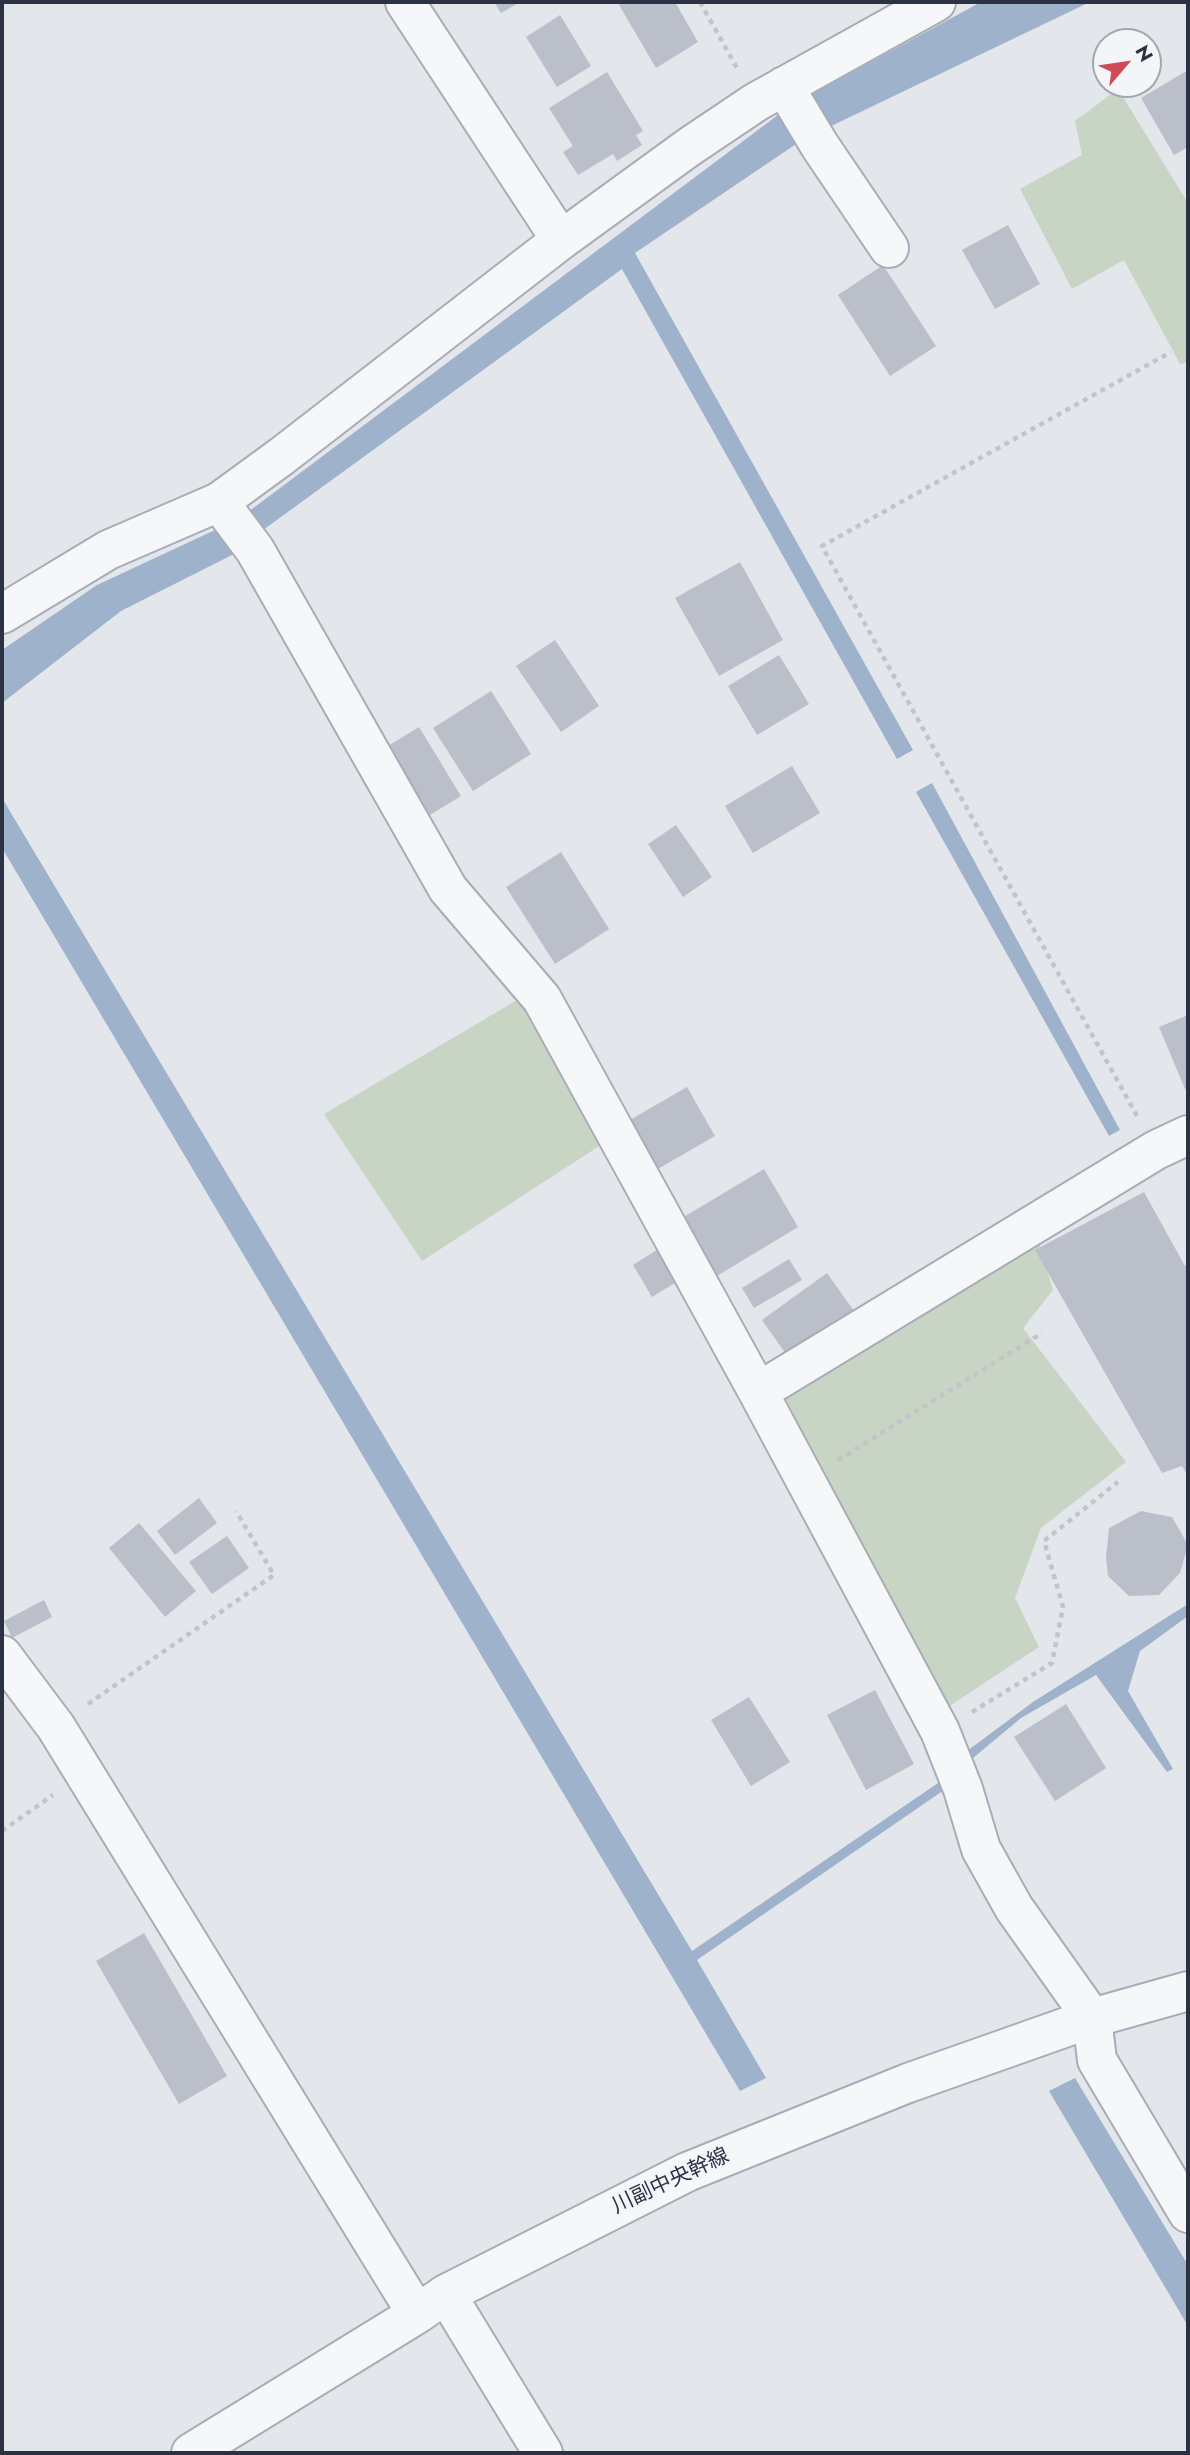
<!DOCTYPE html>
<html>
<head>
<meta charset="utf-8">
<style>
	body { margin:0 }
	#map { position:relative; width:1190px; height:2455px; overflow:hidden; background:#e3e6eb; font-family:Jost,sans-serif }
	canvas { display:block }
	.frame { position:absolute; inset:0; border:4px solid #2a3244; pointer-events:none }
	.north { position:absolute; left:1092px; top:28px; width:70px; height:70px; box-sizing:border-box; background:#f3f5f8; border:2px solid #a3a7b0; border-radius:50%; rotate:61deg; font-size:19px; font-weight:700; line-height:28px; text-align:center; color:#2a3244 }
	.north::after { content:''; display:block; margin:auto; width:24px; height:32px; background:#d04956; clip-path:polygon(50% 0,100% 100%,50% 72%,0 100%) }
</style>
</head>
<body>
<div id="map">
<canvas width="1190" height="2455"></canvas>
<div class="frame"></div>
<div class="north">N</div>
</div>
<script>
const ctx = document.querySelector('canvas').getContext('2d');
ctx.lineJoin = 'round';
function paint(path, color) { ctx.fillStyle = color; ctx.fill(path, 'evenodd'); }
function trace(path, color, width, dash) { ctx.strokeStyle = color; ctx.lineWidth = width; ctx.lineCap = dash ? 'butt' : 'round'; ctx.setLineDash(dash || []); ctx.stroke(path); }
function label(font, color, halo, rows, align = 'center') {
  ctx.font = font + ' Jost,"Noto Sans JP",sans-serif'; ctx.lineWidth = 5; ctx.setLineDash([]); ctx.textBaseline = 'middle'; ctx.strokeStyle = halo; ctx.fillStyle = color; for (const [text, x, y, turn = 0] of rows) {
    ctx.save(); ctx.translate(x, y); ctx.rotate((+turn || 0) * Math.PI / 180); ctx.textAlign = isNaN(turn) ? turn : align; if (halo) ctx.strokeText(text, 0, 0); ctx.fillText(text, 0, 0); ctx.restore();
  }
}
const green = new Path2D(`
	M1118,89L1188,203V362L1180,364L1124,260L1072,289L1020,189L1082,155L1075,121Z
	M524,996L607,1141L422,1261L324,1114Z
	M1037,1237L1053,1290L1023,1328L1126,1462L1041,1528L1015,1598L1039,1647L942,1711L773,1395Z`);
const water = new Path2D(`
	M981,2H1090L802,140L635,253L913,750L897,759L622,269L263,530L248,512L790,106Z
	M215,530L234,554L121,611L2,703V650L97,585Z
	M932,783L1120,1130L1109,1136L916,792Z
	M2,798L692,1951L941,1781L944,1790L697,1960L766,2078L740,2091L2,848Z
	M1188,1604V1616L1140,1651L1128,1691L1173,1769L1167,1772L1096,1675L1021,1718L967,1763L963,1754L1033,1702Z
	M1075,2078L1188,2265V2326L1049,2091Z`);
const building = new Path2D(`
	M494,2H520L501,13Z
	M623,2H675L698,42L656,68L619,5Z
	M560,15L591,66L557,87L526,37Z
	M1188,70V147L1174,155L1141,98Z
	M607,72L643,131L636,135L642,145L617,161L613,154L578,175L563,152L573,146L549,108Z
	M1008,225L1040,284L995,309L962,250Z
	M883,265L936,346L890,376L838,295Z
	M740,562L783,640L719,676L675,598Z
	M555,640L599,706L561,732L516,666Z
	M779,655L809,704L757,735L728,686Z
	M491,691L531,754L473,791L433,728Z
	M419,727L461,796L430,815L388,746Z
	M792,766L820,813L753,853L725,806Z
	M676,825L712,877L683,897L648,844Z
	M561,852L609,929L555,964L506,887Z
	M1188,1015V1096L1159,1027Z
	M687,1087L715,1136L651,1173L623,1124Z
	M764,1169L798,1227L707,1282L672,1224Z
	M1144,1192L1185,1266L1188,1264V1476L1182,1466L1162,1473L1035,1250Z
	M660,1248L680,1280L652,1297L633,1265Z
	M789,1259L802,1280L754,1308L742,1288Z
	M827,1273L854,1311L788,1357L762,1320Z
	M199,1498L217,1523L175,1555L157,1531Z
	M1141,1511L1172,1517L1188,1545L1180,1573L1159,1595L1129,1596L1108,1576L1106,1557L1109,1528Z
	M139,1523L196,1591L165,1617L109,1548Z
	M227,1536L249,1568L212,1594L189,1562Z
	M44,1600L52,1617L12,1638L4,1621Z
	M875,1690L914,1764L866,1790L827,1715Z
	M749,1697L790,1762L751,1786L711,1720Z
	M1066,1704L1106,1768L1055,1801L1014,1737Z
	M144,1933L227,2076L179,2104L96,1961Z`);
const path = new Path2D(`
	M700,2L737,68
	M1137,1116L822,546L1171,352
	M838,1460L1042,1333
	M88,1704L274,1575L236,1511
	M972,1712L1052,1663L1063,1607L1044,1541L1118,1482
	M2,1831L53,1795`);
const minor = new Path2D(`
	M405,2L561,240
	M784,86L820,146L889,248
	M219,502L255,550L448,889L542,999L758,1392L940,1731L963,1789L981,1849L1014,1908L1092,2018L1097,2060L1188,2213
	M2,614L108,550L219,502L282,456L561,240L689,147L756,102L936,2
	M758,1392L1156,1150L1188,1135
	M2,1655L56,1727L417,2314
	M446,2294L543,2453
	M191,2453L417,2314L446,2294L687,2172L908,2083L1092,2018L1188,1991`);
const streetNames = [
	["川副中央幹線",671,2182,-25]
];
paint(green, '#c8d5c4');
paint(water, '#9eb2cb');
paint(building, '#babfc9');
trace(minor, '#a8acb6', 42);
trace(path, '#c1c4ca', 4.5, [5, 5]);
trace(minor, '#f6f7f9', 38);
label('21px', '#2a3244', '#f3f5f8', streetNames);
</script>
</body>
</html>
